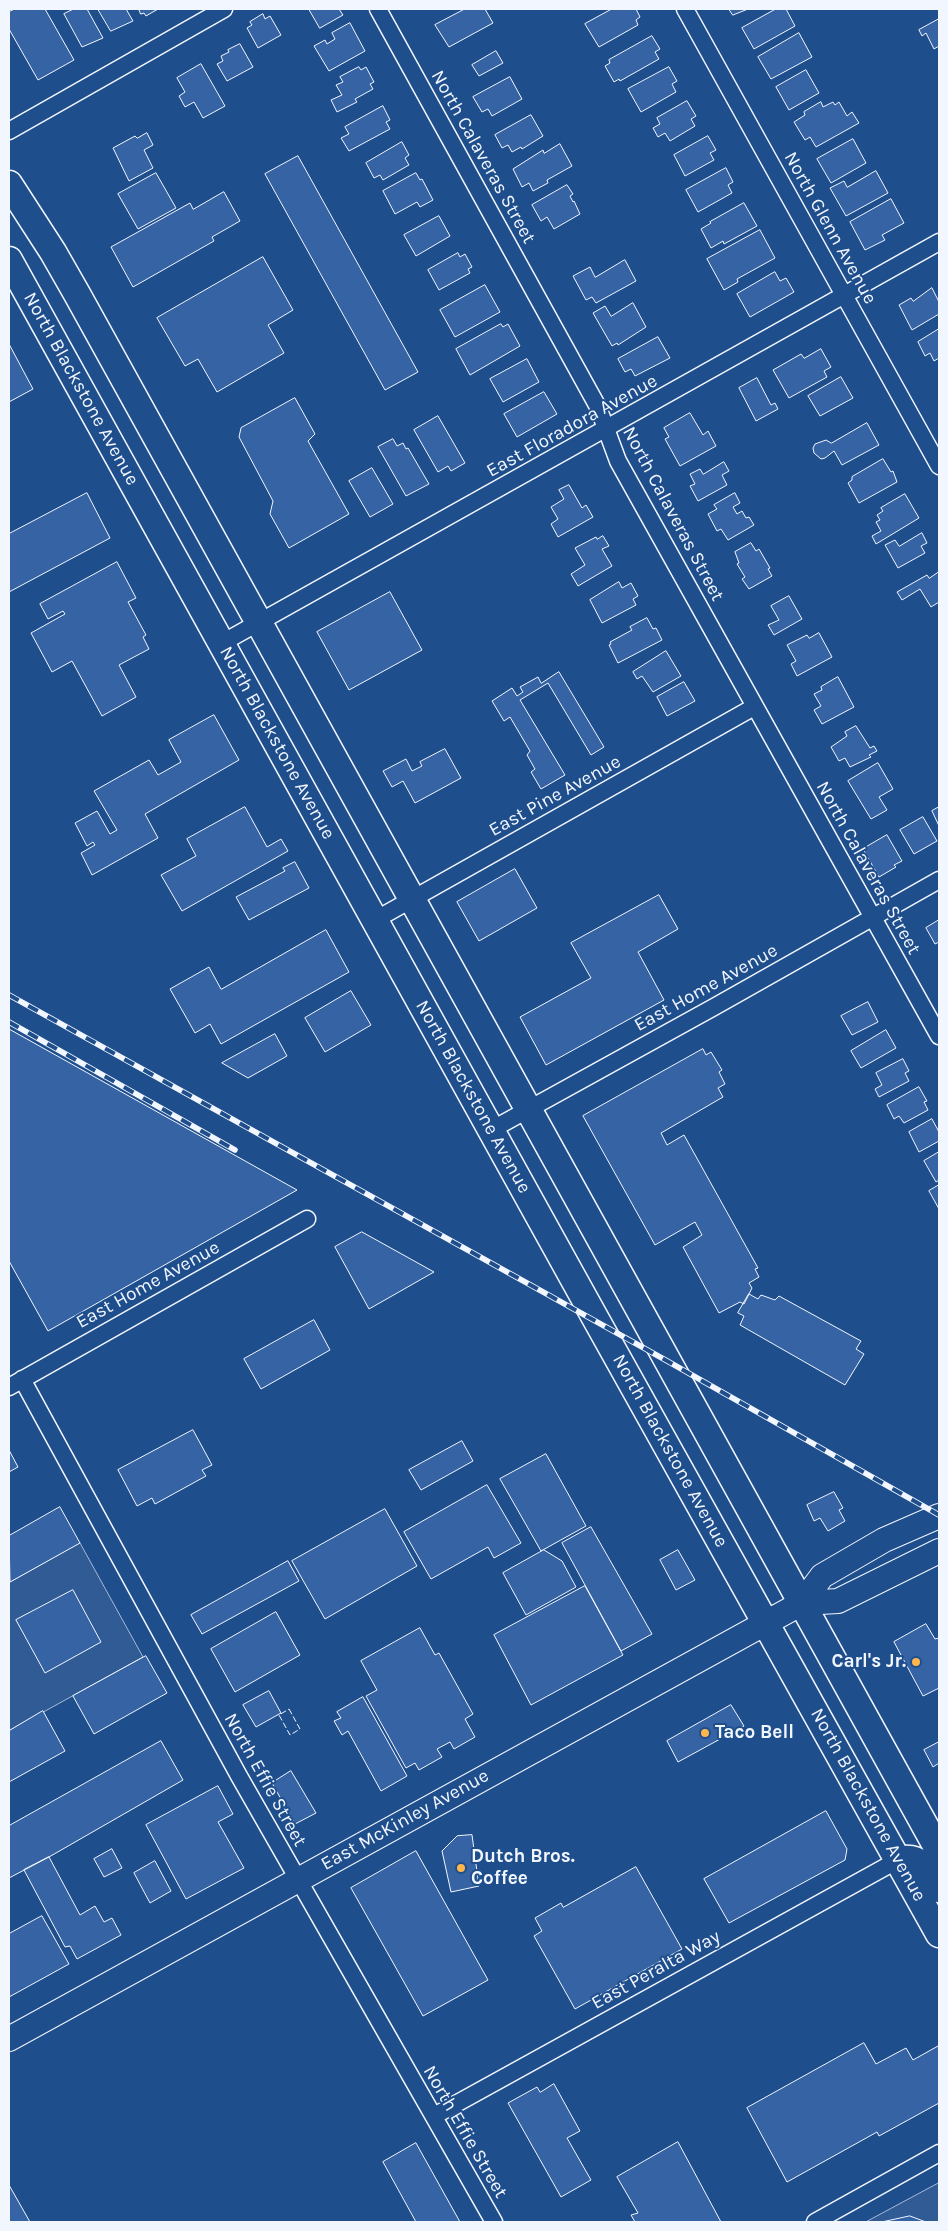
<!DOCTYPE html>
<html>
<head>
<meta charset="utf-8">
<style>
	body { margin:0 }
	#map { position:relative; width:948px; height:2231px; overflow:hidden; background:#1f4e8c; font-family:Karla,sans-serif }
	canvas { display:block }
	.frame { position:absolute; inset:0; border:10px solid #f2f6ff; pointer-events:none }
</style>
</head>
<body>
<div id="map">
<canvas width="948" height="2231"></canvas>
<div class="frame"></div>
</div>
<script>
const ctx = document.querySelector('canvas').getContext('2d');
ctx.lineJoin = 'round';
function paint(path, color) { ctx.fillStyle = color; ctx.fill(path, 'evenodd'); }
function trace(path, color, width, dash) { ctx.strokeStyle = color; ctx.lineWidth = width; ctx.lineCap = dash ? 'butt' : 'round'; ctx.setLineDash(dash || []); ctx.stroke(path); }
function label(font, color, halo, rows, align = 'center') {
  ctx.font = font + ' Karla,sans-serif'; ctx.lineWidth = 4; ctx.setLineDash([]); ctx.textBaseline = 'middle'; ctx.strokeStyle = halo; ctx.fillStyle = color; for (const [text, x, y, turn = 0] of rows) {
    ctx.save(); ctx.translate(x, y); ctx.rotate((+turn || 0) * Math.PI / 180); ctx.textAlign = isNaN(turn) ? turn : align; if (halo) ctx.strokeText(text, 0, 0); ctx.fillText(text, 0, 0); ctx.restore();
  }
}
const built = new Path2D(`
	M80,1543L143,1657L9,1731V1583Z
	M939,2183V2222H866Z`);
const building = new Path2D(`
	M15,9H45L74,60L38,80L9,29V12Z
	M74,9H87L103,38L82,47L64,14Z
	M98,9H126L133,21L111,31Z
	M139,9H158L146,16L144,13L141,14Z
	M309,9H339L343,15L320,28Z
	M465,9H485L493,23L449,47L435,25Z
	M612,9H636L640,17L636,20L638,25L599,47L585,24Z
	M729,9H748L733,15Z
	M776,9H786L795,26L754,49L742,28Z
	M263,14L265,19L270,16L281,35L258,48L247,28L252,25L250,22Z
	M939,19V46L934,49L926,33L922,36L919,30Z
	M350,23L365,51L329,71L314,46L325,40L327,44L335,39L332,33Z
	M799,33L812,57L771,79L758,57Z
	M652,36L660,49L655,52L659,59L620,81L619,79L614,82L605,66L610,63L609,60Z
	M240,44L253,67L227,81L217,64L223,61L221,56L229,52L228,50Z
	M496,51L503,63L479,76L472,65Z
	M201,64L225,106L203,118L194,102L185,107L179,96L185,92L177,78Z
	M359,67L361,70L366,67L374,82L370,84L373,89L355,99L357,102L337,112L331,100L342,95L336,85L343,82L340,77Z
	M669,67L677,81L672,84L676,92L641,112L628,89Z
	M806,70L819,93L789,110L776,87Z
	M510,77L522,99L492,116L488,109L482,112L473,97Z
	M687,101L696,116L691,119L695,126L670,141L665,133L658,137L653,128L660,124L657,118Z
	M821,102L823,107L833,102L835,105L839,102L847,116L852,112L859,123L816,147L810,137L805,140L794,122L805,115L804,112Z
	M383,106L390,120L386,122L390,129L349,151L341,138L349,134L345,127Z
	M531,115L543,136L522,149L521,147L512,152L508,145L502,148L495,135Z
	M147,133L153,145L144,150L153,168L129,181L113,148L135,136L137,138Z
	M708,136L716,150L710,153L714,160L685,176L674,155Z
	M853,139L866,163L831,183L817,159Z
	M402,142L409,155L405,158L409,165L383,180L380,175L374,178L366,163Z
	M560,144L572,166L547,180L548,183L533,191L529,183L522,187L513,169L543,150L544,153Z
	M298,156L418,372L385,390L265,174Z
	M726,168L733,182L728,185L732,193L698,212L686,190Z
	M876,171L888,193L846,216L830,188L844,181L847,187Z
	M156,173L176,208L138,229L118,194Z
	M416,173L420,180L422,179L433,200L420,207L417,202L395,214L383,191Z
	M567,185L573,194L570,196L573,202L574,201L580,214L554,229L547,217L541,221L532,205Z
	M224,192L240,221L212,237L214,241L133,287L111,247L190,203L193,209Z
	M891,199L904,223L882,235L885,240L865,250L850,222Z
	M744,203L757,226L724,244L723,241L711,248L701,229L711,223L710,222Z
	M439,216L450,236L416,256L404,235Z
	M760,230L775,258L737,279L738,282L724,290L707,259Z
	M458,253L460,257L465,254L472,267L468,269L470,273L439,290L428,270Z
	M263,257L293,310L268,325L284,353L217,392L198,359L185,366L157,318Z
	M625,260L636,281L596,303L592,297L586,300L573,276L590,267L595,277Z
	M775,272L780,281L786,278L794,292L750,317L737,294Z
	M485,285L500,312L455,337L440,310Z
	M932,288L939,302V314L912,330L899,305L911,298L913,301Z
	M633,303L646,327L618,345L617,343L612,346L593,313L605,306L611,316Z
	M501,324L503,327L508,324L520,346L470,375L456,349Z
	M939,329V358L934,361L930,353L925,356L918,342Z
	M658,337L670,358L635,376L631,369L625,372L618,359Z
	M9,344L33,389L9,402Z
	M821,349L831,367L824,371L827,377L789,398L773,370L801,354L804,358Z
	M527,359L539,382L503,402L490,379Z
	M841,377L853,398L820,416L808,396Z
	M757,378L771,405L775,403L778,409L756,421L739,388Z
	M544,392L557,414L517,437L504,414Z
	M295,398L315,434L308,441L349,514L289,548L270,514L273,501L239,437L241,428Z
	M690,413L703,435L708,431L716,446L680,466L665,439L669,437L664,428Z
	M438,416L465,463L451,471L448,466L438,472L414,430Z
	M867,423L879,445L842,465L834,451L825,458L821,459L814,453L813,448L815,444L826,440L831,443Z
	M393,439L397,446L403,443L406,449L408,448L429,484L406,496L378,447Z
	M883,459L891,472L893,471L897,482L859,503L848,483L852,480V477Z
	M724,462L729,471L722,475L727,485L698,501L690,486L695,484L690,474L700,469L703,474Z
	M372,468L393,504L370,517L349,481Z
	M569,485L582,508L586,505L593,517L558,537L551,524L558,519L551,507L564,499L559,490Z
	M87,493L110,538L9,592V534Z
	M735,493L740,503L733,507L737,514L742,511L746,518L749,517L754,525L728,540L721,529L717,531L708,514L717,509L714,505Z
	M905,494L919,518L876,544L872,536L881,531L876,522L880,520L877,515L883,511L881,508Z
	M922,533L927,543L921,546L925,553L898,568L885,545L895,540L899,546Z
	M603,536L609,546L602,549L612,566L578,586L571,574L585,565L575,548L596,537L597,539Z
	M751,543L756,551L759,549L770,568L768,569L772,576L749,589L742,579L745,577L737,564L739,563L735,552Z
	M117,562L136,598L128,602L146,635L143,637L149,649L119,665L136,697L102,716L72,661L52,672L31,633L65,614L63,611L48,619L40,604Z
	M939,572V602L931,607L920,589L902,600L897,592L927,575L929,578Z
	M619,582L622,588L631,583L638,596L633,599L636,605L602,623L590,600Z
	M390,592L422,650L349,690L317,632Z
	M789,596L802,619L774,635L768,625L779,620L771,606Z
	M647,618L653,629L656,628L662,640L618,663L609,645L611,644L610,642L632,630L630,627Z
	M819,633L832,657L797,676L791,664L796,661L787,645L807,635L809,638Z
	M666,651L681,676L653,692L642,676L637,679L633,672Z
	M559,672L604,747L591,755L548,683L520,700L565,775L541,789L531,772L535,769L527,755L530,751L510,717L504,721L492,701L512,688L517,696L523,692L520,687L538,677L541,683Z
	M838,677L854,707L822,724L814,710L821,706L814,694L822,690L821,687Z
	M684,682L695,701L667,716L657,697Z
	M214,715L239,760L145,814L158,838L92,875L81,853L95,845L93,842L87,846L75,823L97,811L110,834L117,830L94,791L149,760L158,775L181,762L169,740Z
	M856,726L870,748L874,746L877,751L869,755L871,757L850,767L845,758L839,761L831,747L847,736L845,732Z
	M445,749L461,778L415,803L403,781L392,787L383,771L406,759L412,771L422,766L420,762Z
	M878,763L893,789L879,797L887,810L871,819L848,781Z
	M245,807L267,847L281,839L288,851L182,911L161,875L196,856L187,839Z
	M939,807V826L932,811Z
	M923,817L937,841L914,854L900,830Z
	M887,835L902,861L894,865L896,867L879,877L863,849Z
	M295,862L309,888L249,920L236,897L285,871L283,868Z
	M515,869L537,908L479,941L457,902Z
	M659,895L678,929L638,952L664,1000L546,1065L520,1017L591,978L571,943Z
	M939,920V942L935,944L926,928Z
	M326,930L349,972L221,1044L210,1024L195,1033L170,989L209,967L221,989Z
	M351,991L371,1025L325,1052L305,1018Z
	M868,1002L878,1022L852,1035L841,1016Z
	M9,1029L297,1190L48,1331L9,1261Z
	M886,1030L896,1048L861,1068L851,1051Z
	M275,1034L287,1056L248,1078L222,1063Z
	M703,1049L706,1055L711,1052L722,1070L719,1072L725,1084L718,1088L723,1097L661,1133L667,1145L684,1135L758,1268L755,1269L759,1277L749,1283L752,1288L744,1304L740,1302L719,1313L683,1247L702,1235L695,1222L655,1245L583,1116Z
	M903,1059L909,1071L905,1073L909,1081L879,1097L875,1089L882,1085L876,1073Z
	M919,1087L927,1101L924,1102L928,1110L904,1123L899,1116L894,1119L887,1105Z
	M932,1119L939,1132V1141L919,1152L909,1132Z
	M939,1152V1180L936,1182L924,1161Z
	M939,1185V1209L929,1191Z
	M362,1232L434,1272L369,1309L335,1247Z
	M749,1294L758,1299L761,1295L775,1300L779,1296L861,1341L856,1349L864,1354L845,1385L740,1325L744,1316L738,1313Z
	M314,1320L330,1350L261,1389L244,1359Z
	M193,1430L212,1465L202,1470L206,1476L155,1504L152,1498L137,1506L118,1470Z
	M462,1441L473,1461L421,1490L409,1470Z
	M9,1450L18,1467L9,1472Z
	M546,1454L586,1526L541,1551L500,1479Z
	M487,1485L521,1543L494,1558L488,1547L431,1579L404,1532Z
	M834,1492L843,1508L839,1510L845,1521L828,1531L820,1518L814,1521L807,1505Z
	M60,1507L80,1543L10,1582L9,1536Z
	M385,1509L417,1566L325,1619L292,1561Z
	M591,1527L652,1634L621,1651L562,1543Z
	M544,1550L562,1561L576,1587L526,1615L503,1573Z
	M678,1550L695,1580L676,1590L660,1560Z
	M288,1561L299,1581L202,1634L191,1615Z
	M585,1586L623,1655L531,1705L494,1635Z
	M73,1590L101,1642L45,1673L16,1620Z
	M276,1612L300,1655L235,1692L211,1649Z
	M926,1624L935,1639L939,1638V1688L923,1696L894,1642Z
	M420,1628L435,1655L439,1653L473,1714L465,1719L475,1737L454,1749L450,1742L437,1749L442,1757L419,1770L415,1763L406,1768L366,1696L377,1690L361,1661Z
	M146,1656L167,1693L94,1734L73,1696Z
	M269,1691L281,1713L256,1727L243,1705Z
	M363,1697L407,1776L381,1791L348,1731L342,1735L334,1721L341,1718L337,1712Z
	M731,1705L744,1726L678,1762L667,1741Z
	M43,1711L65,1751L9,1782V1731Z
	M161,1741L183,1780L49,1857L9,1878V1826Z
	M939,1742V1763L933,1767L924,1750Z
	M291,1771L316,1813L295,1824L272,1783Z
	M218,1786L233,1814L218,1822L244,1868L186,1899L146,1825Z
	M826,1811L847,1849L845,1860L729,1923L704,1879Z
	M472,1835L479,1886L451,1892L442,1851L457,1836Z
	M112,1849L122,1868L104,1877L94,1859Z
	M416,1851L488,1980L423,2016L351,1888Z
	M49,1857L80,1915L95,1906L104,1922L112,1918L121,1935L77,1959L70,1946L65,1947L24,1870Z
	M155,1861L171,1891L150,1903L134,1873Z
	M636,1867L682,1949L575,2009L534,1936L542,1931L535,1918L561,1903L563,1907Z
	M42,1916L69,1964L9,1997V1934Z
	M864,2043L876,2064L906,2048L913,2060L938,2046L939,2049V2103L879,2136L877,2132L787,2182L747,2108Z
	M554,2084L580,2131L567,2138L591,2180L561,2197L508,2103L537,2087L540,2092Z
	M678,2142L721,2222H635L631,2215L638,2213L617,2177Z
	M416,2143L460,2222H416L383,2162Z
	M9,2185L30,2222H9Z
	M910,2216L926,2222H882Z`);
const minor = new Path2D(`
	M378,9L598,407L618,461L939,1036
	M685,9L939,466
	M9,131L224,9
	M222,643L939,242
	M375,920L754,707
	M491,1130L714,1007L939,880
	M22,1379L239,1776L494,2222
	M9,1387L307,1219
	M434,2116L898,1860
	M815,2222L939,2153`);
const secondary = new Path2D(`
	M802,1603L822,1576L884,1540L939,1516
	M9,2039L802,1603L838,1601L939,1551`);
const primary = new Path2D(`
	M9,184L53,252L77,294L939,1851
	M9,260L598,1323L939,1934
	M898,1860C921,1854 929,1871 939,1889`);
const rail = new Path2D(`
	M9,995L669,1362L939,1515
	M9,1022L235,1150`);
const fence = new Path2D(`
	M289,1709L300,1729L290,1735L279,1715Z`);
const markers = [
	[916,1662,5,"#ffb74d"],
	[705,1733,5,"#ffb74d"],
	[461,1868,5,"#ffb74d"]
];
const streetNames = [
	["North Calaveras Street",483,157,61],
	["North Glenn Avenue",830,228,61],
	["North Blackstone Avenue",81,389,61],
	["East Floradora Avenue",572,426,-29],
	["North Calaveras Street",673,514,62],
	["North Blackstone Avenue",277,743,61],
	["East Pine Avenue",555,796,-29],
	["North Calaveras Street",868,868,61],
	["East Home Avenue",706,988,-29],
	["North Blackstone Avenue",473,1097,61],
	["East Home Avenue",148,1285,-29],
	["North Blackstone Avenue",670,1451,61],
	["North Effie Street",265,1780,61],
	["North Blackstone Avenue",868,1805,61],
	["East McKinley Avenue",405,1820,-29],
	["East Peralta Way",656,1970,-29],
	["North Effie Street",465,2132,60]
];
const poiNames = [
	["Carl's Jr.",906,1662,"right"],
	["Taco Bell",715,1733],
	["Dutch Bros.",471,1857],
	["Coffee",471,1879]
];
paint(built, '#305b95');
trace(built, '#a8bbd7', 1);
paint(building, '#3563a3');
trace(building, '#f2f6ff', 1);
trace(minor, '#f2f6ff', 19);
trace(secondary, '#f2f6ff', 26);
trace(primary, '#f2f6ff', 29);
trace(minor, '#1f4e8c', 16);
trace(secondary, '#1f4e8c', 24);
trace(primary, '#1f4e8c', 26);
trace(rail, '#f2f6ff', 5.5);
trace(rail, '#1f4e8c', 4, [11]);
trace(fence, '#f2f6ff', 1, [6, 2.5]);
for (const [x, y, r, color] of markers) { const dot = new Path2D(); dot.arc(x, y, r, 0, 2 * Math.PI); ctx.fillStyle = color; ctx.fill(dot); trace(dot, '#1f4e8c', 2); }
label('19px', '#f2f6ff', '#1f4e8c', streetNames);
label('bold 19px', '#f2f6ff', '#1f4e8c', poiNames, 'left');
</script>
</body>
</html>
